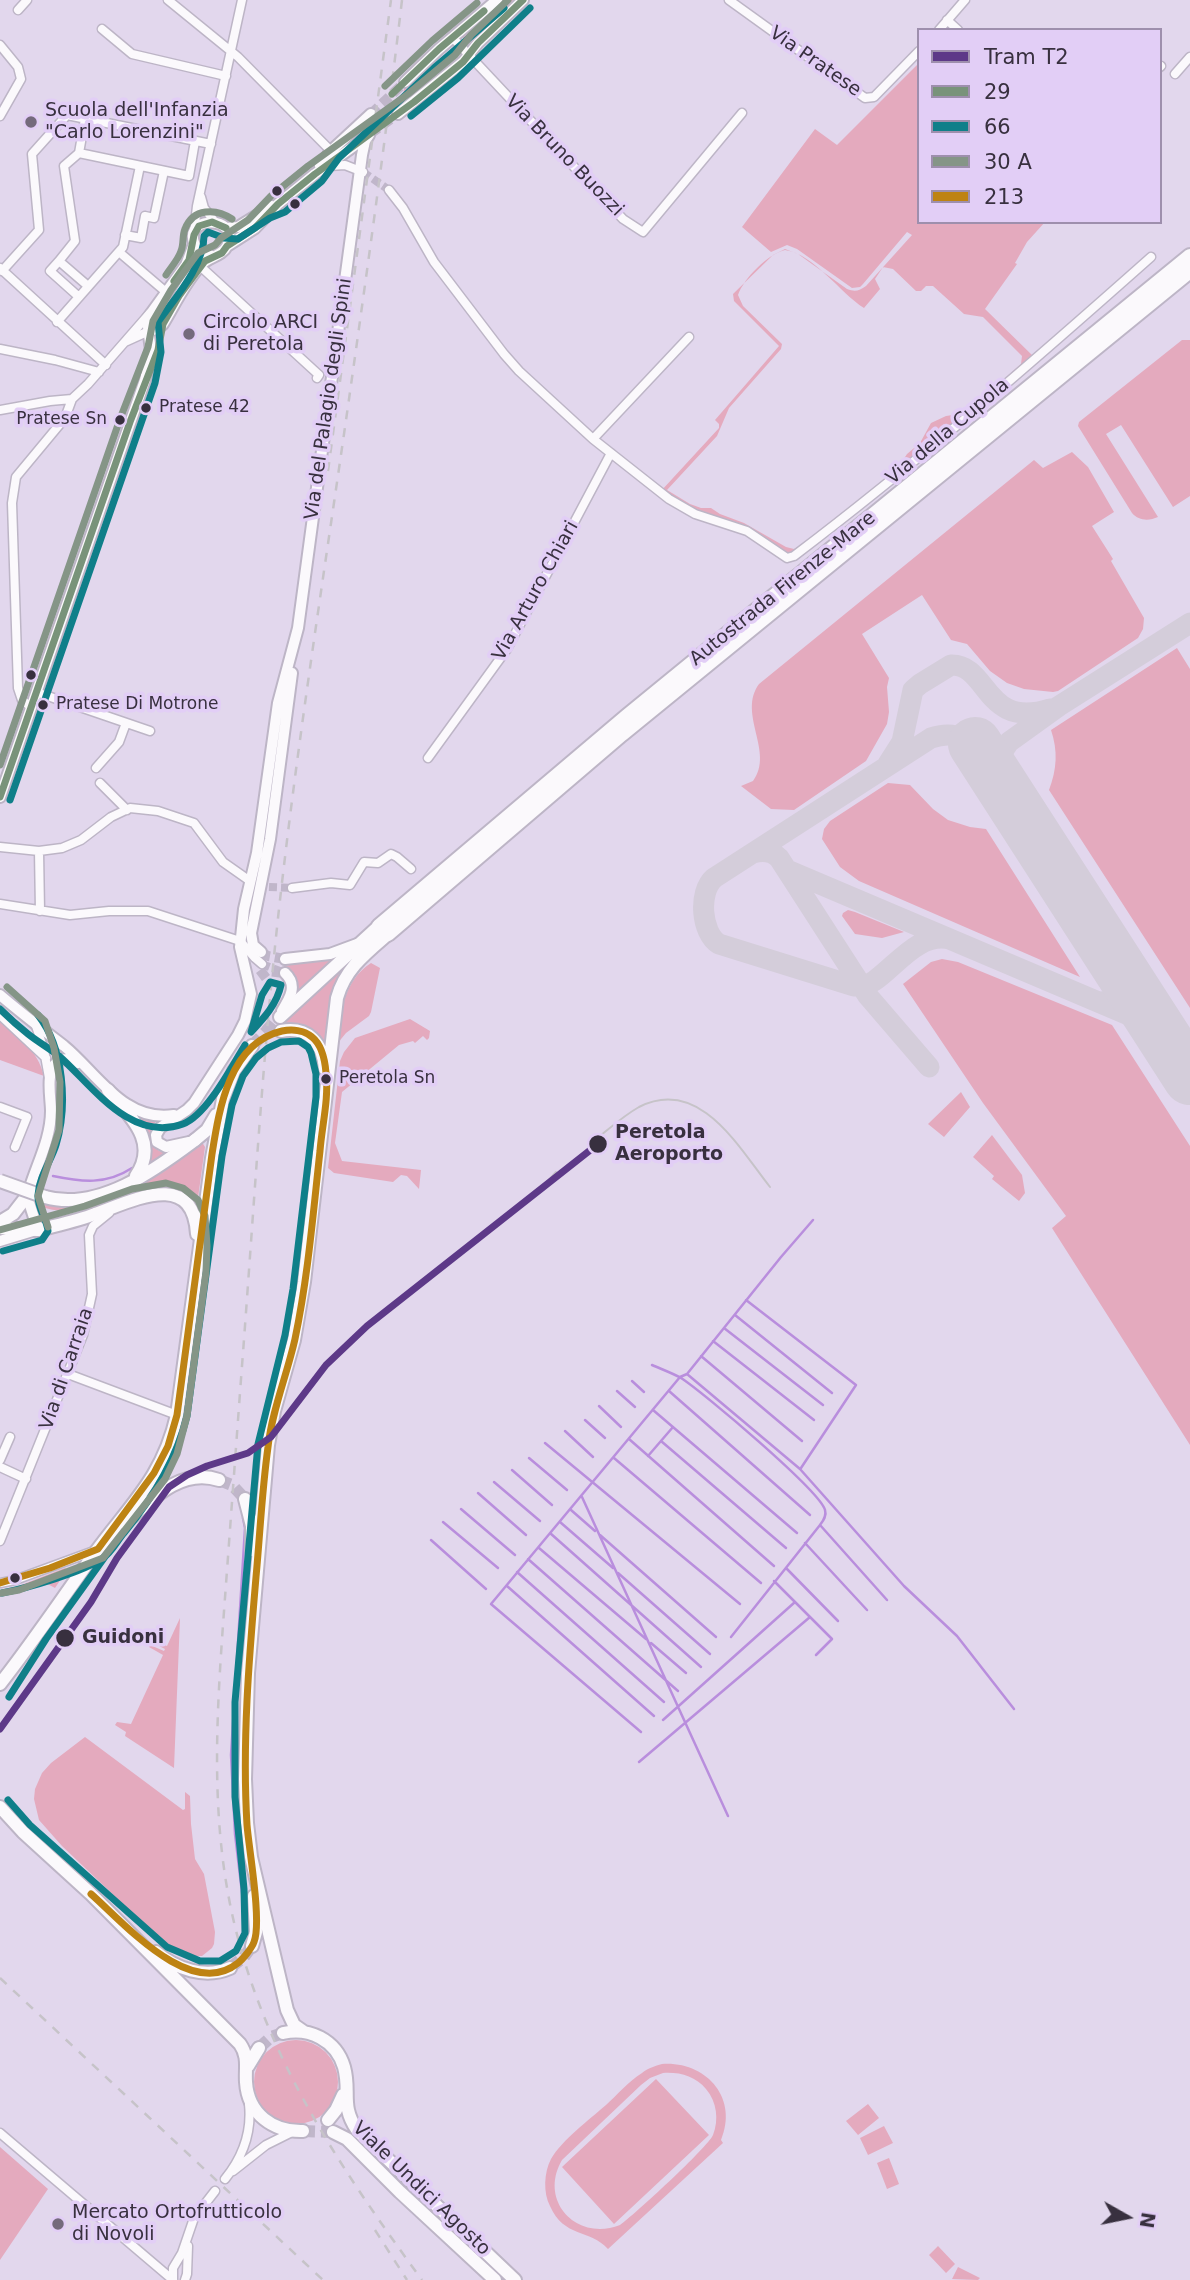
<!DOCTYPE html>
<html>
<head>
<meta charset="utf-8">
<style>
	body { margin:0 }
	#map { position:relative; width:1190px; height:2280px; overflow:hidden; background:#e2d7ed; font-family:"DejaVu Sans",sans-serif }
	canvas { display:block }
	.legend { position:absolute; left:917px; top:28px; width:245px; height:196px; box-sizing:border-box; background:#e2cef6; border:2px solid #9e8fad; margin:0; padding:9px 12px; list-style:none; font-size:21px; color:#38303f }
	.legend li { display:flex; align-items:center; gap:14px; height:35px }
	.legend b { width:35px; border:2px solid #9e8fad }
	.north { position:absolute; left:1092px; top:2182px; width:70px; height:70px; -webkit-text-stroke:5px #e2cef6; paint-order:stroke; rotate:99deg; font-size:19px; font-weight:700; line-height:28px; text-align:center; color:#38303f }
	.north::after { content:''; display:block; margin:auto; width:24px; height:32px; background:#38303f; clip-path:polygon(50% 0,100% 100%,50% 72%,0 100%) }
</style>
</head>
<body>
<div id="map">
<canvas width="1190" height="2280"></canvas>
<ul class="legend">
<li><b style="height:9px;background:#5d3988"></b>Tram T2</li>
<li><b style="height:9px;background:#79937a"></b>29</li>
<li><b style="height:9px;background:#0f7f89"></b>66</li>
<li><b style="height:9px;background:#859587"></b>30 A</li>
<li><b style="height:9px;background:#be8313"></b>213</li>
</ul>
<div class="north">N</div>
</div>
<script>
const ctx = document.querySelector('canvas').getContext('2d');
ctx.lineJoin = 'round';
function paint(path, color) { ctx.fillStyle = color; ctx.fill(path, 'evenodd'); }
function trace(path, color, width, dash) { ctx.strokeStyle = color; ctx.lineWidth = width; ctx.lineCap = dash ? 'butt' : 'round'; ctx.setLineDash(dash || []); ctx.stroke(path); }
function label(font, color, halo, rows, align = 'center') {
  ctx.font = font + ' "DejaVu Sans",sans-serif'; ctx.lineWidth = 7; ctx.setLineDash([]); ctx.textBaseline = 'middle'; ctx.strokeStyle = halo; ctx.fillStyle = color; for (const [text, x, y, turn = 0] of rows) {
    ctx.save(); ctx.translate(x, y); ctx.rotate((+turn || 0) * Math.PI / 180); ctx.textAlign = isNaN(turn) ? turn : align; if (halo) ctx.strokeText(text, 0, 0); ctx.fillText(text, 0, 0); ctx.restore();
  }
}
const green = new Path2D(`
	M502,0H515L470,44L463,43V34Z
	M919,63V222H1045L1027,242L1015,263L1017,264L985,309L1033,356L1006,382L797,551L785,553L759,535L689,508L661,491L719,428V424L715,420L779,346L734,301L733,294L773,255L785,249L798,254L847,289C855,292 859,291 866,286L912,235L907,232L863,284L860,287L852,288L797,249L787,245L771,252L742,227L815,129L837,145ZM785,250C814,254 840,293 864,308L880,289L875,279L883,267L893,269L916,291H921L926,286H933L964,314L983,317L1022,356L1021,364L966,413L946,416L931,423L920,443L907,454L896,471L804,544L794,549L786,547L744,523L720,514L711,508H701L690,504L667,490L717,436L729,408L781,349L782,344L743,306L738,295C744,278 768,254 785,250Z
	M428,65V70L437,76L402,103L404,89Z
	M1182,340H1190V496L1173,507L1121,425L1106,434L1158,517C1149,521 1139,521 1132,513L1078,426L1079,422Z
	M1072,452L1088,467L1114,512L1092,526L1113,559L1111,561L1144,618L1143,629L1138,638L1058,691L1053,692L1024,689L1007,683L990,671L967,644L951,640L922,595L862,634L889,678L887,687L889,712L887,724L866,761L794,810L771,809L741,786L753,781C775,752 737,714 759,684L1034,460L1043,468Z
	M1177,648L1190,669V1008L1049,790C1057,769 1058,751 1051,730Z
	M888,783L910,785L933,809L948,820L970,827L986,829L1080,977L859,881L840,867L822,839L824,829L830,821Z
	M848,910L855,912L904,932L882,938L855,934L842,916L843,913Z
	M336,956V958L296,993C298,980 295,973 283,969L284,966Z
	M942,959L958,962L1112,1025L1190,1146V1445L1052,1228L1066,1216L983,1103L903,984L931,962Z
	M371,963L380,968L371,1012L369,1016L346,1033L337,1044C340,1014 343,981 371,963Z
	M337,969L340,970L328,1018L325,1047L281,1025Z
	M410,1019L430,1031L429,1038L427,1040L423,1036L415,1043L413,1041L399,1045L342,1092L335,1143L342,1161L421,1170L419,1189L407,1176L401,1175L393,1182L334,1173L328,1168L340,1061L344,1052L355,1038Z
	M0,1020C20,1038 37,1049 44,1076L0,1060Z
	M961,1092L970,1107L944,1137L928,1124Z
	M138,1118L156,1121L151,1130L152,1144L159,1151L170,1153L147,1169Z
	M992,1135L1022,1175L1025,1193L1019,1201L992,1179L994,1176L973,1157Z
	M202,1142L205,1147L197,1205C164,1171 149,1189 113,1203C99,1209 84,1209 69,1211C58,1211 46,1210 37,1204L36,1200C83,1214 106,1200 145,1176C164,1165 183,1153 202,1142Z
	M65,1568L67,1570L55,1588L42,1581L0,1597V1593Z
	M180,1618L174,1768L125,1736L126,1732L115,1725L117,1722L131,1724L163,1655L149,1647L150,1645L164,1651L165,1649L151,1642L152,1639L167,1646Z
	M85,1737L183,1810L185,1809V1792L190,1796L191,1824L195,1859L204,1874L215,1932L214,1944L212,1948L202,1956H192L174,1950L165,1944L62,1846L39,1820L34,1799L35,1789L42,1773L51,1763Z
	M254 2082a42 42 0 1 1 84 0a42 42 0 1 1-84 0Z
	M662,2064C706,2061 739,2098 721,2140L723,2143L608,2249C590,2229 564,2238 550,2206C543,2193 544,2172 551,2159C562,2140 589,2120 606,2105C617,2095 629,2081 642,2073C648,2068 655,2066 662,2064ZM663,2073C680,2072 695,2076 706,2089C717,2102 719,2120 713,2135C708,2147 633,2216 620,2225C577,2242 538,2201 562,2160L641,2085L650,2078Z
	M656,2079L709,2135L614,2224L562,2167Z
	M868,2104L879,2118L858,2135L846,2121Z
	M884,2126L893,2143L868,2155L860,2138Z
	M0,2147L48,2189L0,2260Z
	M889,2158L899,2184L887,2189L877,2163Z
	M417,2193L509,2280H502L413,2196Z
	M938,2246L955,2264L946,2273L929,2255Z
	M958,2267L980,2278L978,2280L952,2279Z`);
const stream = new Path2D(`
	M53,1176C82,1182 106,1185 132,1168
	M746,1300L856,1385L801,1468
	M735,1315L832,1393
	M724,1328L823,1405
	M713,1341L814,1420
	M701,1356L802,1441
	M652,1365C661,1369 672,1373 681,1378C703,1392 820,1491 825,1510C827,1516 823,1521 820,1525L731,1637
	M687,1374L800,1469L904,1586L957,1636L1014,1709
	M632,1381L644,1392
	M617,1391L635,1407
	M669,1391L810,1515
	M599,1406L621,1427
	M653,1410L797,1533
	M585,1420L605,1438
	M565,1431L593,1457
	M629,1439L774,1566
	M661,1441L786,1548
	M545,1443L740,1604
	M648,1456L673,1427
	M529,1458L567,1490
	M614,1458L761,1583
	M512,1470L552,1505
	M494,1482L540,1521
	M478,1493L526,1535
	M582,1497L728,1816
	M461,1509L515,1555
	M571,1510L595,1531
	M243,1518L245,1528L231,1755L235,1834L246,1926
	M443,1522L498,1568
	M560,1522L613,1568
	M820,1525L887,1600
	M550,1533L701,1667
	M600,1535L716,1637
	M431,1540L486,1589
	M805,1543L867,1610
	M539,1548L646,1639
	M528,1559L678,1691
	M786,1568L838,1621
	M517,1572L664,1702
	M618,1573L710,1654
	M774,1581L832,1639L816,1655
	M507,1586L654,1716
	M651,1643L686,1673
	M663,1720L795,1602
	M641,1732L491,1604L680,1377L687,1374L781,1257L813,1220
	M639,1762L810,1617`);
const taxiway = new Path2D(`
	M888,764L902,742L913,690L920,684L951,665C989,664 984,730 1050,709
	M1017,807L1003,784L999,770L1001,754L1009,742L1059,706L1190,623
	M753,853C763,850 772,851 779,858L868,996L929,1067
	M787,870L1143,1021L1160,1034L1171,1049
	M950,939C919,932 897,965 874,981L867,985L854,986L719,944C701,933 698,892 714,878L931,738C951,731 966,736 980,751
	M1099,1002C1126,1002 1125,984 1117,965`);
const runway = new Path2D(`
	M975,744L1190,1078`);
const minorTunnel = new Path2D(`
	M363,172L389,190
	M269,887L292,888
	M262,964L285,973`);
const secondaryTunnel = new Path2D(`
	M371,114L405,82
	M370,134L398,114
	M261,952L268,956L285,959
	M259,977L267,971L285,973
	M266,1030L282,1011`);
const primaryTunnel = new Path2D(`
	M252,1046L280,1017
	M219,1480L232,1485L245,1499
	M230,1968L244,1957L252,1946
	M259,2048L271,2037L283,2033
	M303,2131L333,2132`);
const minor = new Path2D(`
	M168,0L238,57L331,151
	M729,0L865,98L874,97L919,51
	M18,10L27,0
	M947,20L958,30
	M102,29L132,54L226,76
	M939,30L965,0
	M453,38L623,219L643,232L742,113
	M0,45L18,67L21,79L0,116
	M1160,67L1161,66
	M1175,74L1190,57
	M79,153L189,176L195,141
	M329,166L345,165L363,172
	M389,190L403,208L434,262L504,354L519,371L593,439L669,499L695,514L747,531L787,558L794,556C918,462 1035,360 1151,257
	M201,197L204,208L215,222
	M194,233L197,206L242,0
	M125,235L141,238L145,216L154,218L164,171
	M119,252L166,292
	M59,261L75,241L64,166L79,153L85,119
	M200,266L319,375L317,378
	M0,268L106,365
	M2,271L39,230L32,154L67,115L211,144
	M79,297L50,271L59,261L88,286
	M57,322L123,247L140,166
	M127,341L149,331
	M0,349L55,360L99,372
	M0,410L50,401L72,399L88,384L150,313
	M593,439L689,337
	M36,692L150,731
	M31,707L22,700L18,688L12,503L16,477L65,418L72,399
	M428,758L507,649L611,453
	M96,768L119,742L126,723
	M100,783L127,810
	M0,847L39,851L62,848L81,840L111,817L130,808L158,811L194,823L223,862L250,881
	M39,851L40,911
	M292,888L331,883L350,885L364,862L378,863L391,854L397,857L411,869
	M0,904L70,915L109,911H148L240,941L255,958L262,964
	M0,1015L46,1058
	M36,1026L44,1050L49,1078
	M0,1107L27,1117L15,1147
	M68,1374L177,1415
	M0,1460L10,1437
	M0,1467L26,1479
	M0,1541L83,1335L92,1294L89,1235L93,1226L109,1213
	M0,1583L15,1580L94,1551
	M0,2133L173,2280
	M233,2171L266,2145L292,2132
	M225,2179C242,2158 252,2132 249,2104
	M173,2280V2268L182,2253L194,2218L215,2191
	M185,2280L187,2274L188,2246`);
const tertiary = new Path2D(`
	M0,1241L33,1231`);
const secondary = new Path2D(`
	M405,82L439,49L497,0
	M398,114L463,62L478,43L523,0
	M320,166L331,151L371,114
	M226,228L238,227L272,206
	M227,246L255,228L278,204L315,174L368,136
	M149,331L157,329L163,324C175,304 185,282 201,265C208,257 222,256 227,246C243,213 174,215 198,250L212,256
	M0,797L145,380L151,351L147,319L186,265L194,244
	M261,952L253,945L251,933L270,839L292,673
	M285,959L330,954L357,944
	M0,995C21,1013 42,1029 64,1046C97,1073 124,1123 174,1115
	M282,1011C290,998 298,985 285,973
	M189,1142L166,1147L157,1142L156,1135L160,1128L187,1110L194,1103L238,1035L245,1021L251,994L240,947L244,909L257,853L278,703L298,628L362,155L365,141L369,135
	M30,1187C38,1162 51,1137 51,1111C51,1098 45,1072 57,1062C63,1057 72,1060 78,1063
	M27,1196L38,1230`);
const primary = new Path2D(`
	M280,1017L379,926
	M281,1031C308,1026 323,1043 325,1069
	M195,1140L207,1130L216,1115
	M38,1230C57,1225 77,1221 95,1214C132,1201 193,1168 197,1234
	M245,1499L252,1526V1550
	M125,1523C151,1500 181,1467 219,1480
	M0,1684C33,1642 63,1597 95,1553C131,1504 163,1477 177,1415L212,1158L223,1099L234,1071L252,1046
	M0,1807L23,1832L91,1894L240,2044C249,2057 245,2068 246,2082C248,2114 273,2132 303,2131
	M252,1946L256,1932L254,1896
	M156,1952C176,1969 205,1979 230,1968
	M304,2032L294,2025L287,2010L251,1857L247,1823L245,1779L248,1673L268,1445L274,1411L294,1340L304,1282L337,998C345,969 366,953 388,934
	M283,2033C309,2027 336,2040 344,2067C351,2092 340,2105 357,2130L515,2280
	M248,2066L259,2048
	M328,2120L336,2110L343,2095
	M333,2132L347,2139L400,2192L495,2280`);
const trunk = new Path2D(`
	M108,1090C129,1116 160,1141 136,1176
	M45,1197C98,1212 155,1170 195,1140
	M0,1222L13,1214L27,1196
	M0,1228L38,1230`);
const motorway = new Path2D(`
	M379,926L627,716L1190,256
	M388,934L622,734L1190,271`);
const tram = new Path2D(`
	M595,1140C609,1129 623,1116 639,1107C700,1076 739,1148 770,1187
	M536,1194L556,1172`);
const rail = new Path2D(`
	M402,0C387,128 369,257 351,385C328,548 302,711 283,874C263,1042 254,1211 241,1379C235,1461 229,1543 223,1625C216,1723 211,1821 233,1918C264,2055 340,2168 422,2280
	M328,471L391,0
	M0,1978L323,2280
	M375,2230L407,2280`);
const trunkBridge = new Path2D(`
	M0,1181L45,1197`);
const bus1 = new Path2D(`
	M392,94L439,49L484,11
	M174,281L189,260L194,235L199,226L212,222L226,228
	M0,797L130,422L158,350L163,324L179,296L205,261L222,253L227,246L255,228L278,204L315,174L414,102L463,62L478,43L523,0`);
const bus2 = new Path2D(`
	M411,116L458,78L530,8
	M10,800L155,383L161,352L158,322C175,298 204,266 204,236L208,232L224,238L238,239L270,218L285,212L322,181L339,158L434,68L504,8
	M270,982L281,985C277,1004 264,1018 251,1032L262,995Z
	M0,1009C9,1018 18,1026 28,1034C38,1042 49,1048 59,1056C92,1085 130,1143 183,1124C207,1115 232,1066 245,1045
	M3,1251L42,1240L48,1231C47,1219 37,1208 38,1195C39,1177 51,1161 56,1145C68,1105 64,1048 38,1015
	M2,1593C27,1588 84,1572 103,1558C112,1552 117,1541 124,1533C153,1498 176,1461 187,1416L222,1156L232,1105L243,1076L256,1058L268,1048L281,1042L299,1041L308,1047L311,1053L316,1074V1097L293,1289L285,1335L258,1444L235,1702V1797L244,1889L245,1933L236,1951L220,1961H200L167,1947L30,1825L8,1800
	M9,1697L46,1639L107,1554`);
const bus3 = new Path2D(`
	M385,86L432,41L477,3
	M166,275C171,267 178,260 181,251C184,244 182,236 185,229C193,208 216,208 232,219
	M0,765L120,419L148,347L153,321L171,290L198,253L215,245L221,238L248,220L271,196L308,166L408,94L455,55L471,35L508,0
	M7,987L45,1021L54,1048L60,1082L59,1130L38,1196L48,1227
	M0,1230L85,1206L132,1189L166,1183L183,1188L198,1200L205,1216L207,1246L206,1272L187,1416L177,1454L165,1479L103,1558L19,1590L2,1593`);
const bus4 = new Path2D(`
	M0,1583L50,1568L98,1549L154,1473L168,1446L177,1415L212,1154C219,1110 229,1043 282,1031C292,1029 304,1030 312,1037C322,1045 325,1060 326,1073C329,1099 322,1125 320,1151C313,1214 308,1277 295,1339C287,1375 272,1410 268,1447C262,1490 260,1534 256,1577C249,1659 242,1742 247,1825C249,1850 262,1922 254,1942C252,1948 243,1959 238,1963C191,2001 124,1923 91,1894`);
const tram1 = new Path2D(`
	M0,1729L91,1602L117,1558L169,1487L187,1475L207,1466L248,1453L271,1437L326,1365L367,1326L598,1144`);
const markers = [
	[31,122,7,"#746a7c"],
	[277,191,6,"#38303f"],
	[295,204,6,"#38303f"],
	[189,334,7,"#746a7c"],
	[146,408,6,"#38303f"],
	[120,420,6,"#38303f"],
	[31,675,6,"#38303f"],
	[43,705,6,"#38303f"],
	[326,1079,6,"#38303f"],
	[598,1144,10,"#38303f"],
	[15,1578,6,"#38303f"],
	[65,1638,10,"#38303f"],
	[58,2224,7,"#746a7c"]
];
const busNames = [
	["Pratese 42",159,408],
	["Pratese Sn",107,420,"right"],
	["Pratese Di Motrone",56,705],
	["Peretola Sn",339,1079]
];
const streetNames = [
	["Via Pratese",815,62,35],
	["Via Bruno Buozzi",564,156,46],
	["Via del Palagio degli Spini",329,399,-82],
	["Via della Cupola",948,432,-40],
	["Autostrada Firenze-Mare",783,589,-39],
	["Via Arturo Chiari",536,591,-61],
	["Via di Carraia",67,1369,-71],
	["Viale Undici Agosto",421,2189,44]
];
const poiNames = [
	["Scuola dell'Infanzia",45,111],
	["\"Carlo Lorenzini\"",45,133],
	["Circolo ARCI",203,323],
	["di Peretola",203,345],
	["Mercato Ortofrutticolo",72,2213],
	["di Novoli",72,2235]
];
const stopNames = [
	["Peretola",615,1133],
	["Aeroporto",615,1155],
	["Guidoni",82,1638]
];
paint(green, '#e4aabe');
trace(stream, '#b98edd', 2.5);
trace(taxiway, '#d4cdda', 21);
trace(runway, '#d4cdda', 54);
trace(minorTunnel, '#c0b6ca', 8, [8, 4]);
trace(secondaryTunnel, '#c0b6ca', 10, [10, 5]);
trace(primaryTunnel, '#c0b6ca', 12, [12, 6]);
trace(minor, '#bdb5c6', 11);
trace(tertiary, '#bdb5c6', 13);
trace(secondary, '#bdb5c6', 14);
trace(primary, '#bdb5c6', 16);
trace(trunk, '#bdb5c6', 16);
trace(motorway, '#bdb5c6', 18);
trace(minor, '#fbf9fc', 8);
trace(tertiary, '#fbf9fc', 10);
trace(secondary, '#fbf9fc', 10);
trace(primary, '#fbf9fc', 12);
trace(trunk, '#fbf9fc', 12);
trace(motorway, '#fbf9fc', 14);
trace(tram, '#c6c3c8', 2);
trace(rail, '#c6c3c8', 2.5, [9, 9]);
trace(trunkBridge, '#bdb5c6', 16, []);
trace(trunkBridge, '#fbf9fc', 12);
trace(bus1, '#79937a', 7);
trace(bus2, '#0f7f89', 7);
trace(bus3, '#859587', 7);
trace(bus4, '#be8313', 7);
trace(tram1, '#5d3988', 7);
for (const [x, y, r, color] of markers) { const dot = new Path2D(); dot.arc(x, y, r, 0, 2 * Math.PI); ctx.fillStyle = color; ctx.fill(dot); trace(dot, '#e2cef6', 2.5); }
label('17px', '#38303f', '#e2cef6', busNames, 'left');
label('19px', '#38303f', '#e2cef6', streetNames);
label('19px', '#38303f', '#e2cef6', poiNames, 'left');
label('bold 19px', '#38303f', '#e2cef6', stopNames, 'left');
</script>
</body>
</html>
